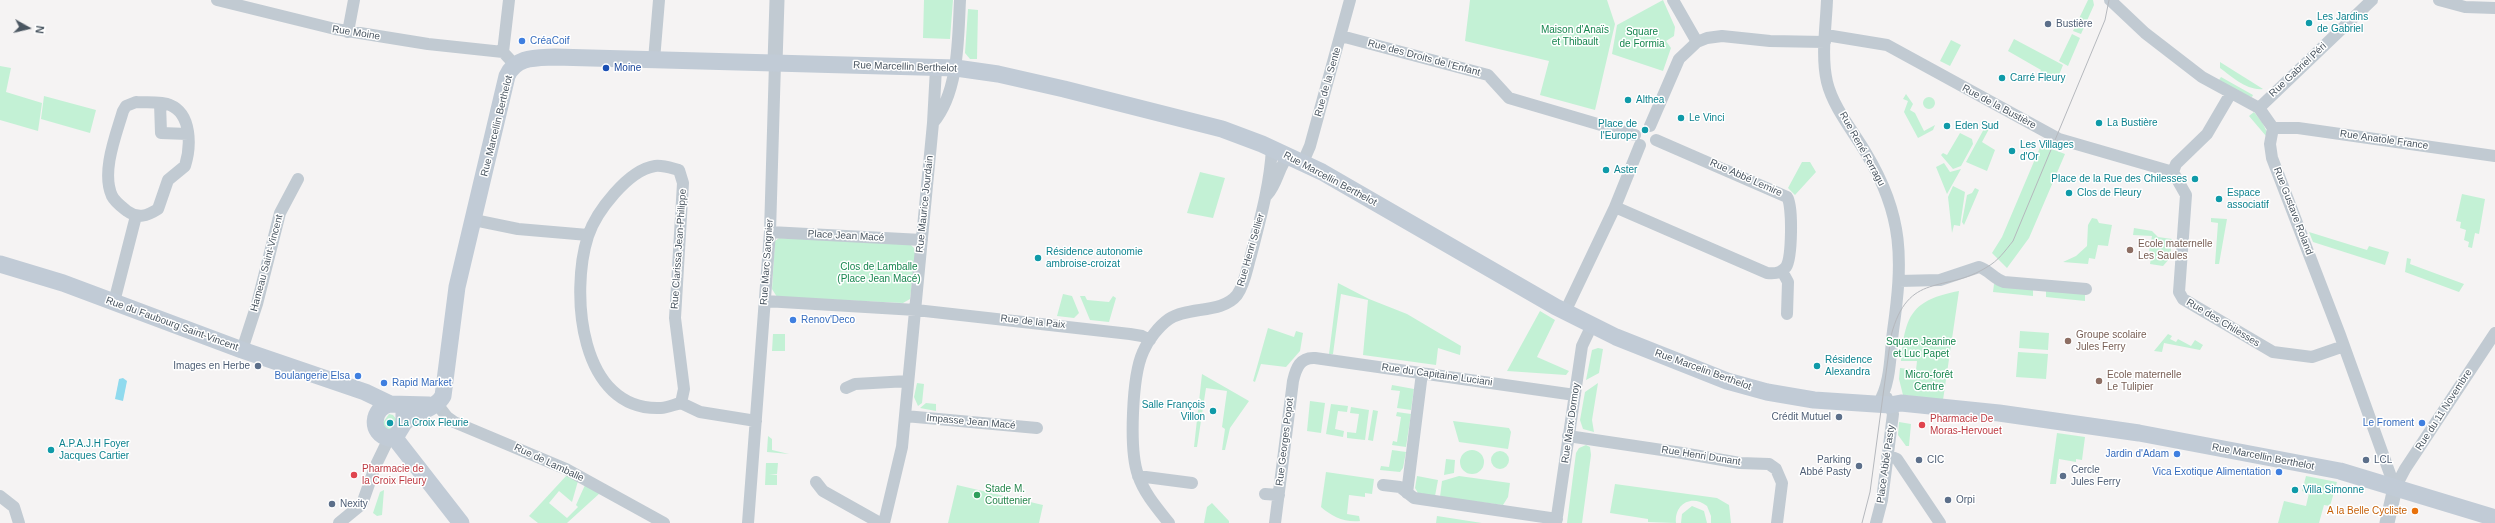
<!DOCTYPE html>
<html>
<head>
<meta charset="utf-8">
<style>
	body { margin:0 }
	#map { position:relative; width:2495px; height:523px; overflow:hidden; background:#f5f3f3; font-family:Arial,sans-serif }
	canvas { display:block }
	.north { position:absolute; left:8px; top:8px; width:40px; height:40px; -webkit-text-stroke:3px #fff; paint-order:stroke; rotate:98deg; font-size:11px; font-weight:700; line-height:16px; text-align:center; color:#4a5661 }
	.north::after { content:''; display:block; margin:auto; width:14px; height:18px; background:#4a5661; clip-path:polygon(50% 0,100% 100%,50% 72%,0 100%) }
</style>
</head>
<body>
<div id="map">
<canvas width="2495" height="523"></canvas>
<div class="north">N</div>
</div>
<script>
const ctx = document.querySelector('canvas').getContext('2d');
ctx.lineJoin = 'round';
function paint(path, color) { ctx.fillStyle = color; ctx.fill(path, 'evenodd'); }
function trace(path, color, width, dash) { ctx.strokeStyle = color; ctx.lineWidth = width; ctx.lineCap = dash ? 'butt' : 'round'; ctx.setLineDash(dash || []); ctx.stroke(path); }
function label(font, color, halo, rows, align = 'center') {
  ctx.font = font + ' Arial,sans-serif'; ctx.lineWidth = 3; ctx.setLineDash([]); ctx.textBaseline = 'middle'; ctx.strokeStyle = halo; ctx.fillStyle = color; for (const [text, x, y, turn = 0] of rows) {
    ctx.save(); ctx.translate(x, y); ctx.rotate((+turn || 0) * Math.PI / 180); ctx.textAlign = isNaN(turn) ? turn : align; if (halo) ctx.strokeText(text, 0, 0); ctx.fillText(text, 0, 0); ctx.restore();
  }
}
const green = new Path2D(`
	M924,0H953L950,39L923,38Z
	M1470,0H1607L1615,24L1595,110L1540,95L1549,61L1465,41Z
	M1663,0L1675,27L1674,36L1666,41L1671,48L1663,71L1612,54L1617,25Z
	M2088,0H2093L2094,5L2081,34L2073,31Z
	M968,9L978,10L977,59H970L965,53Z
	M2072,34L2080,38L2068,66L2059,61Z
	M2014,39L2063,65L2057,80L2040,72L2041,70L2008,51Z
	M1951,40L1961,45L1950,66L1940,61Z
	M2220,62L2263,89C2247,91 2231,76 2220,68Z
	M0,66L11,68L6,92L42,103L38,131L0,120Z
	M2221,77L2253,95L2252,97L2247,96L2219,80Z
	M1906,94L1913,104L1910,110L1915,113L1924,131L1935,125L1933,130L1918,138L1904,112L1908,101L1903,99Z
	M44,96L96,110L90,133L41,119Z
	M1923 103a6 6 0 1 1 12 0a6 6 0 1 1-12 0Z
	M2254,112L2262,122L2268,134L2266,136L2249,116Z
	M1985,127L1989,129L1982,142L1995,150L1987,171L1966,162Z
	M1960,133L1972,139L1973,144L1961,166L1953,169L1941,155L1943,153L1947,155Z
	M2041,145L2065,154L2029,238L2007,268L1992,253L2002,237Z
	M1802,162H1810L1816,172L1795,195L1788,188Z
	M1944,163L1950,172L1961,169L1947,194L1936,167Z
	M1200,172L1225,178L1213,218L1187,213Z
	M1953,186L1965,192L1960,226L1954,225L1952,233L1948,197Z
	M1975,188L1979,190L1964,225L1962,222L1967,195L1972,193Z
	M2462,194L2485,199L2479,234L2475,233L2472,248L2468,247L2469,242L2464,240L2466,230L2460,228L2461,222L2456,221Z
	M2092,218L2097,219L2099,223L2112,225L2108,246L2098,245L2095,259L2089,258L2088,264L2063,262L2076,256L2087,246L2088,225Z
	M2211,218L2227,219L2219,264H2215L2218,223L2211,222Z
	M2134,228L2152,231L2158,237L2172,239L2170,258L2163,266L2150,264L2152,252L2149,251L2152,236L2133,235Z
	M2309,232L2367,250L2369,246L2389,252L2385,265L2313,242Z
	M779,238L910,244L916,250L910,299L903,303L777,297L772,289L775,241Z
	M2407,258L2411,259L2410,264L2464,284L2459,292L2405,272Z
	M1338,283L1369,299L1407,314L1461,346L1460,355L1438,348L1436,365L1363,355L1368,300L1341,294L1333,354H1329Z
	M1994,284L2033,288V296L1993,292Z
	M2046,289L2085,293V301L2046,297Z
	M1959,291L1943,400L1903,395L1899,379L1900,368L1916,370L1917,361H1901C1905,315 1912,300 1959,291Z
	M1063,294L1072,296L1079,313L1074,318L1057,316Z
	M1080,296H1085L1087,300L1109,302L1113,296L1116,298L1109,322L1090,320Z
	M1540,311L1555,320L1537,357L1569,371L1566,375L1507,371Z
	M1268,328L1294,337L1296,331L1303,333L1300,351L1286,367L1261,364L1255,382L1253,381Z
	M2020,331L2049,333L2048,350L2019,348Z
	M773,334H785V351H772Z
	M2168,334L2172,336L2170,339L2176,342L2178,339L2191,346L2195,340L2203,345L2200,350L2164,343L2162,352L2154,351Z
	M1598,348L1603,349L1599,373L1586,380L1592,350Z
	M2018,352L2048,354L2046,379L2016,377Z
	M1202,374L1249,401L1230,428L1225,450H1222L1225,429L1222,427L1227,391L1206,388L1197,447H1194Z
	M917,383L924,384L922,403L918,406L914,397Z
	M1598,383L1592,420L1594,432L1583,429L1580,420L1585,392Z
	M1392,385L1414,389L1411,410L1397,408L1400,391L1391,390Z
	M1310,401L1325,403L1321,433L1307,431Z
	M926,403L936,404V411L920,408Z
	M1331,404L1348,406L1347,412L1338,411L1335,429L1344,431L1343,437L1326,434Z
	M1351,407L1369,410L1365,440L1347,438V432L1356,433L1359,414L1350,413Z
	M1373,410L1378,411L1373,441L1368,440Z
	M1397,412L1411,414L1406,447L1392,445L1393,441L1397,442L1401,417L1396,416Z
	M389,414L393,415L397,420L389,432L382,424Z
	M1453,421L1509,428L1511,432L1508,449L1459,442Z
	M1899,422L1911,424L1909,446H1906L1898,435Z
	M2057,433L2085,437L2082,460L2076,459V462L2059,459L2056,484H2050Z
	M768,436L772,439V450L789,454L767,452Z
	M1586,445L1590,447L1591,455L1582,523H1567L1576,453L1579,448Z
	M1460 462a12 12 0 1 1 24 0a12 12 0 1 1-24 0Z
	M1392,450L1406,452L1403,468L1400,472L1380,470L1381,466L1389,467Z
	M1491 460a9 9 0 1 1 18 0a9 9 0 1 1-18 0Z
	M1446,459L1455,460L1454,473L1444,475Z
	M766,463H778L777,474H769L777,475V485H765Z
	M1326,472L1374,479L1372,494L1365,493V497L1349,495L1347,514L1359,516L1360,521C1345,523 1331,516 1321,507Z
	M567,475L578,481L572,502L559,491L549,503L567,518L578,507L576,505L585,485L600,493L567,523H538L529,516Z
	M1417,476L1438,480L1435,496L1418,493L1415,488Z
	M1459,476L1510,483L1508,497L1503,505L1440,497L1442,481Z
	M2306,476L2337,482L2330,506L2324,505L2319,523H2278L2284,501L2306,506L2309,493L2302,491Z
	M1615,484L1717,498L1729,505L1731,523H1711V516L1707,506C1692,494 1674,504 1676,523L1648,522V519L1610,513Z
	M957,485L1043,505L1039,523H948Z
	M384,490L382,515L377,516L373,513L380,492Z
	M1212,503L1229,521V523H1204L1207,507Z
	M1692,506L1704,511L1707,523H1681L1682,514Z
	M1437,516L1482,523H1436Z`);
const water = new Path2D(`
	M123,378L127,381L123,401L115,399L119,379Z`);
const minor = new Path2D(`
	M217,0L335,29L428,44L503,52L515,65
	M1673,0L1697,42
	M1827,0C1826,26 1821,56 1827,82C1833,107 1853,131 1866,153C1904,216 1903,260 1893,331C1890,355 1891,384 1878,404
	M2110,0L2145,33L2202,77L2259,108L2273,128L2270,144L2272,158L2340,335L2395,488
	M2439,0L2465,7L2495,8
	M348,32L354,0
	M1826,35L1887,45L2059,139L2173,172
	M1341,36L1488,75L1509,98L1635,135
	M503,52L509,0
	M654,60L659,0
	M136,102C146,103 161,101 170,105C192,114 191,147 185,166L168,180L158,209C147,216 138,219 127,211C122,207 115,202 112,196C101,172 116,135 123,111L126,106Z
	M160,103L161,133L188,134
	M2259,108L2372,0
	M933,123C959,92 958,39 960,0
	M1650,126L1679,59L1697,42L1707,38L1722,36L1770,41L1825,42
	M2273,128H2298L2495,156
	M1303,162L1310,146L1350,0
	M2173,172L2186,195L2179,292L2183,299L2273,352L2312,357L2344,346
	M2173,172L2176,164L2207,134L2231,93
	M1267,195C1278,183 1278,167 1289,155
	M1615,207L1767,273C1774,274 1781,273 1786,267C1792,258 1793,205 1787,197L1656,140
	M474,220L518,229L588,235
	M770,232L922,240
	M1782,271L1788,282L1787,314
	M1899,281L1940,280L1979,267C1989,270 1994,279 2004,282L2086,289
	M765,301L916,310L1130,334L1142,336L1150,340
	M114,302L136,216
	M1565,312L1615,207L1640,145
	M242,350L257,304L280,213L298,179
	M846,388L855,384L908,381
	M681,403L684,389L675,318L683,183L679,170C671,168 663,165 655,166C628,170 596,212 588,236C570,292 579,412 661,408C668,408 675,404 681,403L700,412L756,421
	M437,404L447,417L454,422L566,469L664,523
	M905,416L1037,428
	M1568,436L1682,453L1740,463L1769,464L1776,469L1782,483L1777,523
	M1887,455L1897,459L1940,523
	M1138,476L1192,483
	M816,482L823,491L880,523
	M1383,485L1400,487L1414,498L1557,519
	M2395,488L2405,469L2495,333
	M1407,493L1422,373
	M1265,494L1279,495
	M0,496L14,507L19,523
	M339,523L362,504L375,467L389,438
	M748,523L770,232L775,63
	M884,523L902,447L933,123L936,68
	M1169,523C1157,508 1144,493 1138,475C1129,450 1132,376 1143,352C1148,340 1159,326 1169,319C1188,306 1222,314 1237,295C1245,284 1247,268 1251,255C1260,220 1270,185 1272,148
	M1275,523L1293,381C1296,368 1300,357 1315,358L1575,395
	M1556,523L1582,346L1592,325
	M1876,523L1882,500L1893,414L1887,398`);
const tertiary = new Path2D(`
	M775,63L777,0
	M2387,523L2395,488`);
const secondary = new Path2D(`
	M0,264L63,283L242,350L365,392L390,404
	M404,413V423L396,436L389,438C369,434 372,408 390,404L429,405
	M404,423C415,412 436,409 443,396L457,287L507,76C516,56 536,58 555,57L956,68L998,74L1064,89L1222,129L1262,144L1322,172L1556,307L1616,337L1727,381L1767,392L1814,400L1890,405L1901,403L1999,413L2139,433L2340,471L2495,518
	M394,437L461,523`);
const tram = new Path2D(`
	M1862,523L1870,492L1891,336C1908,270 1945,294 1987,267C1998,261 2005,251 2013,241L2105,20L2109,0`);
const markers = [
	[2309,23,4,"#0f9aa8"],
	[2048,24,4,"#5c6f8a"],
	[522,41,4,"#3f7fe0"],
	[606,68,4,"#1a4fb4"],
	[2002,78,4,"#0f9aa8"],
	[1628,100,4,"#0f9aa8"],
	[1681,118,4,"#0f9aa8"],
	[2099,123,4,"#0f9aa8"],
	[1947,126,4,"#0f9aa8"],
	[1645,130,4,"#0f9aa8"],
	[2012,151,4,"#0f9aa8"],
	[1606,170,4,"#0f9aa8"],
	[2195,179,4,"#0f9aa8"],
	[2069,193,4,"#0f9aa8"],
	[2219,199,4,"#0f9aa8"],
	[2130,250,4,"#8d6e63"],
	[1038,258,4,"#0f9aa8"],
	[793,320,4,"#3f7fe0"],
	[2068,341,4,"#8d6e63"],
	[258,366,4,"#5c6f8a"],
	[1817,366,4,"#0f9aa8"],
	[358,376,4,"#3f7fe0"],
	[2099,381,4,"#8d6e63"],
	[384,383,4,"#3f7fe0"],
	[1213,411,4,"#0f9aa8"],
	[1839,417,4,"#5c6f8a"],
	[390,423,4,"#0f9aa8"],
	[2422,423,4,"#3f7fe0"],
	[1922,425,4,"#e0444e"],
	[51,450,4,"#0f9aa8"],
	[2177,454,4,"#3f7fe0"],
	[1919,460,4,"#5c6f8a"],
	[2366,460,4,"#5c6f8a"],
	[1859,466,4,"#5c6f8a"],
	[2279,472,4,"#3f7fe0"],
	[354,475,4,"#e0444e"],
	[2063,476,4,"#5c6f8a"],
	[2295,490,4,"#0f9aa8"],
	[977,495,4,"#2e9e5b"],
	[1948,500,4,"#5c6f8a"],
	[332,504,4,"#5c6f8a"],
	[2415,511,4,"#e8710a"]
];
const cultureNames = [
	["Les Jardins",2317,17],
	["de Gabriel",2317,29],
	["Carré Fleury",2010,78],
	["Althea",1636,100],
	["Le Vinci",1689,118],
	["La Bustière",2107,123],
	["Place de",1637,124,"right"],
	["l'Europe",1637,136,"right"],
	["Eden Sud",1955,126],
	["Les Villages",2020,145],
	["d'Or",2020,157],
	["Aster",1614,170],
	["Place de la Rue des Chilesses",2187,179,"right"],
	["Clos de Fleury",2077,193],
	["Espace",2227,193],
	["associatif",2227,205],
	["Résidence autonomie",1046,252],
	["ambroise-croizat",1046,264],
	["Résidence",1825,360],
	["Alexandra",1825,372],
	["Salle François",1205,405,"right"],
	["Villon",1205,417,"right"],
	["La Croix Fleurie",398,423],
	["A.P.A.J.H Foyer",59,444],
	["Jacques Cartier",59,456],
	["Villa Simonne",2303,490]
];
const serviceNames = [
	["Bustière",2056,24],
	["Images en Herbe",250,366,"right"],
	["Crédit Mutuel",1831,417,"right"],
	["Parking",1851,460,"right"],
	["Abbé Pasty",1851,472,"right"],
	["CIC",1927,460],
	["LCL",2374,460],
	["Cercle",2071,470],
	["Jules Ferry",2071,482],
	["Orpi",1956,500],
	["Nexity",340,504]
];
const parkNames = [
	["Maison d'Anaïs",1575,30],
	["et Thibault",1575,42],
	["Square",1642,32],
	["de Formia",1642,44],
	["Clos de Lamballe",879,267],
	["(Place Jean Macé)",879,279],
	["Square Jeanine",1921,342],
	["et Luc Papet",1921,354],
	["Micro-forêt",1929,375],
	["Centre",1929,387]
];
const streetNames = [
	["Rue Moine",356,33,9],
	["Rue des Droits de l'Enfant",1424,58,15],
	["Rue Marcellin Berthelot",905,67,2],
	["Rue Gabriel Péri",2298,70,-43],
	["Rue de la Sente",1328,82,-74],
	["Rue de la Bustière",1999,107,28],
	["Rue Marcellin Berthelot",497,126,-76],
	["Rue Anatole France",2384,140,8],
	["Rue René Ferragu",1862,149,61],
	["Rue Abbé Lemire",1746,178,24],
	["Rue Marcellin Berthelot",1330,179,28],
	["Rue Maurice Jourdain",925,204,-84],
	["Rue Gustave Roland",2293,211,69],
	["Place Jean Macé",846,236,3],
	["Rue Clarissa Jean-Philippe",679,249,-86],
	["Rue Henri Sellier",1251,250,-74],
	["Rue Marc Sangnier",767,262,-86],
	["Hameau Saint-Vincent",267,263,-75],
	["Rue de la Paix",1033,322,6],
	["Rue des Chilesses",2223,323,31],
	["Rue du Faubourg Saint-Vincent",172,324,20],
	["Rue Marcelin Berthelot",1703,370,20],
	["Rue du Capitaine Luciani",1437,375,8],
	["Rue du 11 Novembre",2444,410,-57],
	["Impasse Jean Macé",971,422,5],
	["Rue Marx Dormoy",1571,423,-82],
	["Rue Georges Popot",1285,442,-83],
	["Rue Henri Dunant",1701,456,9],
	["Rue Marcellin Berthelot",2263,457,11],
	["Rue de Lamballe",549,463,25],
	["Place Abbé Pasty",1886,464,-82]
];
const shopNames = [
	["CréaCoif",530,41,"left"],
	["Renov'Deco",801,320,"left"],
	["Boulangerie Elsa",350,376],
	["Rapid Market",392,383,"left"],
	["Le Froment",2414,423],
	["Jardin d'Adam",2169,454],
	["Vica Exotique Alimentation",2271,472]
];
const transitNames = [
	["Moine",614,68]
];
const educationNames = [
	["Ecole maternelle",2138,244],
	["Les Saules",2138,256],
	["Groupe scolaire",2076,335],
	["Jules Ferry",2076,347],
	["Ecole maternelle",2107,375],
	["Le Tulipier",2107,387]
];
const healthNames = [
	["Pharmacie De",1930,419],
	["Moras-Hervouet",1930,431],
	["Pharmacie de",362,469],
	["la Croix Fleury",362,481]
];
const leisureNames = [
	["Stade M.",985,489],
	["Couttenier",985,501]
];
const foodNames = [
	["A la Belle Cycliste",2407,511]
];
paint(green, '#c3f1d5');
paint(water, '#90daee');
trace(minor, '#c1cad2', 12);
trace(tertiary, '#c1cad2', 15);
trace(secondary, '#c1cbd6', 17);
trace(tram, '#b5b8bd', 1);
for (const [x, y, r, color] of markers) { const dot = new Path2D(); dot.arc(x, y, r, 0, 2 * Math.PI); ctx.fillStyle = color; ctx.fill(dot); trace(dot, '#fff', 1.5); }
label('10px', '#0d838f', '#fff', cultureNames, 'left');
label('10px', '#4e5e75', '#fff', serviceNames, 'left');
label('10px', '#17864f', '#fff', parkNames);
label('10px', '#4a5661', '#fff', streetNames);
label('10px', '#366cbe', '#fff', shopNames, 'right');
label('10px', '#164399', '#fff', transitNames, 'left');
label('10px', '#785e54', '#fff', educationNames, 'left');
label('10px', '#be3a42', '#fff', healthNames, 'left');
label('10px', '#27864d', '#fff', leisureNames, 'left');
label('10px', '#c56008', '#fff', foodNames, 'right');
</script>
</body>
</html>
